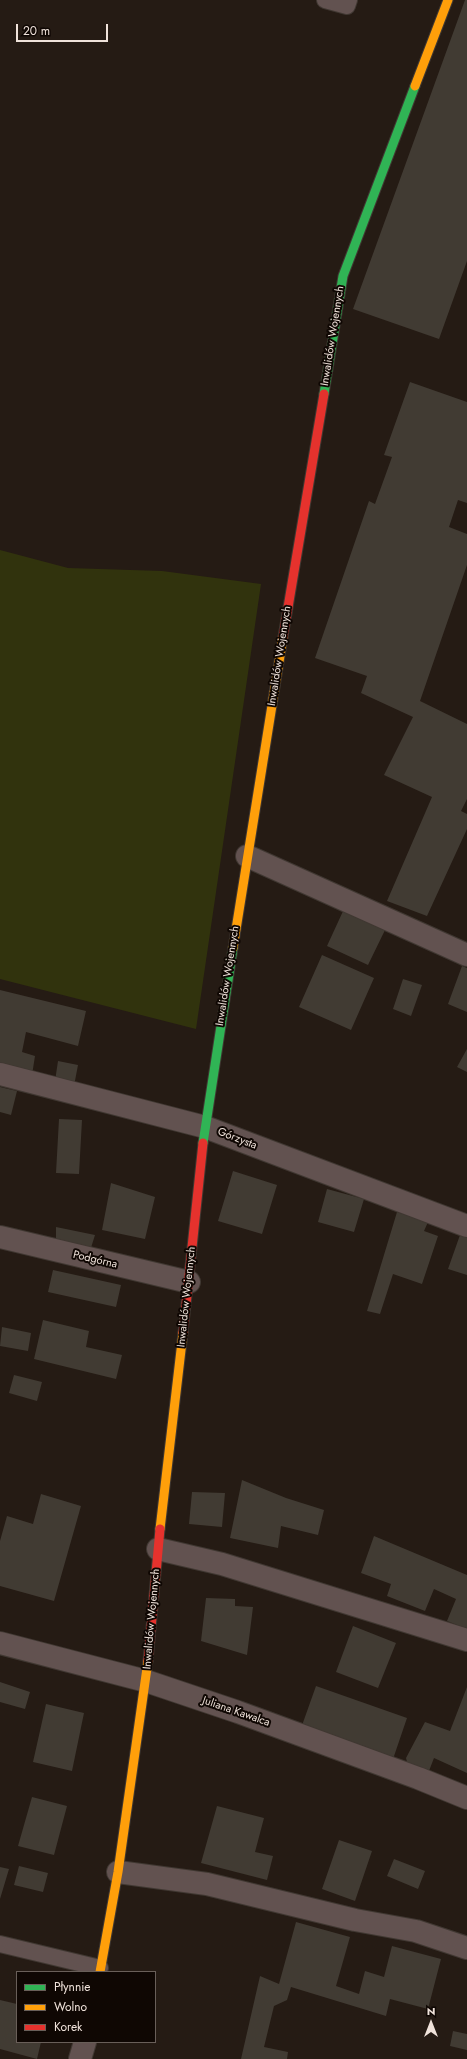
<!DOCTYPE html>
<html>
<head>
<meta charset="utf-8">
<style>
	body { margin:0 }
	#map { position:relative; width:467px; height:2059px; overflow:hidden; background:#251b14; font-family:Jost,sans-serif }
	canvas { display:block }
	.legend { position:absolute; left:16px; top:1971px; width:140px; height:72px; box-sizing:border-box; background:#0f0703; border:1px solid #695f59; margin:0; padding:5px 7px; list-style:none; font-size:12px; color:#f0e3db }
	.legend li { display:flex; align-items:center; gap:8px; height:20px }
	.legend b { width:20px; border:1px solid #695f59 }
	.north { position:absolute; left:411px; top:2003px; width:40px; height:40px; -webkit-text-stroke:3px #0f0703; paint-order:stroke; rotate:0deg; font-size:11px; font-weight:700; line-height:16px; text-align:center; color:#f0e3db }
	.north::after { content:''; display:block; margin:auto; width:14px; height:18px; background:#f0e3db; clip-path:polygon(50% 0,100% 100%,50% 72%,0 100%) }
	.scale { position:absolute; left:16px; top:24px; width:92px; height:18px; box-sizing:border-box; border:2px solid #f0e3db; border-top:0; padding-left:5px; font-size:12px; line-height:14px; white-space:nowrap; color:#f0e3db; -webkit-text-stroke:3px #0f0703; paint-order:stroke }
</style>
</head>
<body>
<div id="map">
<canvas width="467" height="2059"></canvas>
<ul class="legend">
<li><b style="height:5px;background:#30b455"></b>Płynnie</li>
<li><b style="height:5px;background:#ff9f0a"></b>Wolno</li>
<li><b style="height:5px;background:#e5322d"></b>Korek</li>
</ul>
<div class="north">N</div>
<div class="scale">20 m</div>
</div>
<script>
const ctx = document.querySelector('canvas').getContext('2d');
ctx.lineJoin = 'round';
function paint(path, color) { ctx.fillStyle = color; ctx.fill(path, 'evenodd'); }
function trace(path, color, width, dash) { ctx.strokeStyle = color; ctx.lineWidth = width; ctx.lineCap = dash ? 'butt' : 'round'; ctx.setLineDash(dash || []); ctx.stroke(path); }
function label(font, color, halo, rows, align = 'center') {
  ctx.font = font + ' Jost,sans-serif'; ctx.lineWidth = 4; ctx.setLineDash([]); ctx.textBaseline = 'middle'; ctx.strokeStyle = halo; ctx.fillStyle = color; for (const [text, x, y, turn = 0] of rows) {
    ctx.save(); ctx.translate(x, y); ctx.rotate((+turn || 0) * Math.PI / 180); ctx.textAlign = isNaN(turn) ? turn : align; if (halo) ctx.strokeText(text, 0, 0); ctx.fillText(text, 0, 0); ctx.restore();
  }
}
const green = new Path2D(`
	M0,550L68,568L162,571L261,584L196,1029L0,979Z`);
const building = new Path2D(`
	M465,0H467V261L439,339L353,309Z
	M410,382L467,402V503L458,500L449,527L467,534V565L420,701L467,724V799L461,811L467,814V829L427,916L387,901L432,797L384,775L413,717L361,693L367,676L315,658L369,501L375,504L392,457L384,455Z
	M344,909L386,928L368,965L327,946Z
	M322,955L374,978L351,1030L299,1007Z
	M462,966L467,968V1012L448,1004Z
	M403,979L422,985L411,1016L393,1009Z
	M0,990L86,1011L78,1046L26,1032L22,1052L35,1056L32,1075L0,1067Z
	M467,1049V1072L457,1067Z
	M58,1061L78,1065L74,1086L55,1081Z
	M0,1087L17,1091L11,1115L0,1112Z
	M59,1119L82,1120L79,1174L56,1173Z
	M233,1171L277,1185L262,1234L218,1221Z
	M111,1183L155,1197L145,1239L102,1230Z
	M327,1189L364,1199L354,1232L318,1222Z
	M397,1212L428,1222L424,1231L438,1236L422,1284L393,1274L380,1314L367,1311Z
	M56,1227L95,1235L90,1251L56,1239Z
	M460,1235L467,1237V1275L448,1269Z
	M53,1270L121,1285L116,1307L48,1292Z
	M43,1320L89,1331L86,1347L122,1355L116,1379L34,1359Z
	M2,1327L31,1333L28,1351L0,1346Z
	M14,1375L42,1382L37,1401L9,1393Z
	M242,1480L286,1498L324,1510L318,1535L281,1526L278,1548L230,1538Z
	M192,1492L225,1493L222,1527L189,1524Z
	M41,1494L81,1506L54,1601L0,1586V1541L7,1516L33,1524Z
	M374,1536L467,1575V1629L447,1621L456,1599L434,1589L425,1611L387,1596L391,1584L361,1573Z
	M206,1598L235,1599V1606L253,1607L247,1655L201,1641Z
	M353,1626L396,1643L378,1688L336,1672Z
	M0,1682L30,1692L25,1709L0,1702Z
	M316,1686L407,1718L392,1762L300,1731Z
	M467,1687V1773L434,1758L427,1776L409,1770L406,1758L425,1722L450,1731Z
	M46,1704L84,1713L72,1771L33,1762Z
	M32,1797L67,1806L54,1855L18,1846Z
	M217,1806L264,1818L255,1852L273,1856L267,1880L201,1863Z
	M339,1840L372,1851L355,1901L322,1889Z
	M394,1859L425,1871L418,1889L387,1876Z
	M19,1866L48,1873L43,1892L14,1885Z
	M0,1867L9,1869L0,1899Z
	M296,1922L350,1937L336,1986L359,1994L365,1971L384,1977L392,1946L441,1959L428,2009L390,1999L386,2016L291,1987L287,2000L274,2006L264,2047L288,2052L287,2059H241L260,1976L279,1984Z
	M0,2000L17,2004V2042H41L37,2059L0,2049Z
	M453,2031L467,2034V2050L450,2046Z`);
const lane = new Path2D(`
	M325,0L347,6L349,0
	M0,1944L100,1968`);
const street = new Path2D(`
	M247,856L467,955
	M0,1074L205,1127L467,1226
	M0,1237L189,1282
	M158,1549L222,1564L467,1640
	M0,1643L146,1681L238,1712L418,1778L467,1798
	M118,1872L207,1884L355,1920L416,1931L467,1948
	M80,2059L85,2042`);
const fast = new Path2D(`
	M324,394L343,276L415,86
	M203,1143L233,948`);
const slow = new Path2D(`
	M415,86L448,0
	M233,948L283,637
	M160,1529L183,1333
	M100,1972L118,1872L148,1661`);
const jam = new Path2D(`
	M283,637L324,394
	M183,1333L203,1143
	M148,1661L160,1529`);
const streetNames = [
	["Inwalidów Wojennych",333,336,-81],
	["Inwalidów Wojennych",280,656,-81],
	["Inwalidów Wojennych",228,976,-81],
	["Górzysta",237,1139,21],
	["Podgórna",95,1260,13],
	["Inwalidów Wojennych",187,1297,-84],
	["Inwalidów Wojennych",152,1619,-85],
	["Juliana Kawalca",236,1712,19]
];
paint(green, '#31330d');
paint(building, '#413b33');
trace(lane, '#403832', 18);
trace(street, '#403832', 24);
trace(fast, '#403832', 11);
trace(slow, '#403832', 11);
trace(jam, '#403832', 11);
trace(lane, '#625250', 16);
trace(street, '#625250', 22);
trace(fast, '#30b455', 9);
trace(slow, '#ff9f0a', 9);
trace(jam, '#e5322d', 9);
label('11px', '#f0e3db', '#0f0703', streetNames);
</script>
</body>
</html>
